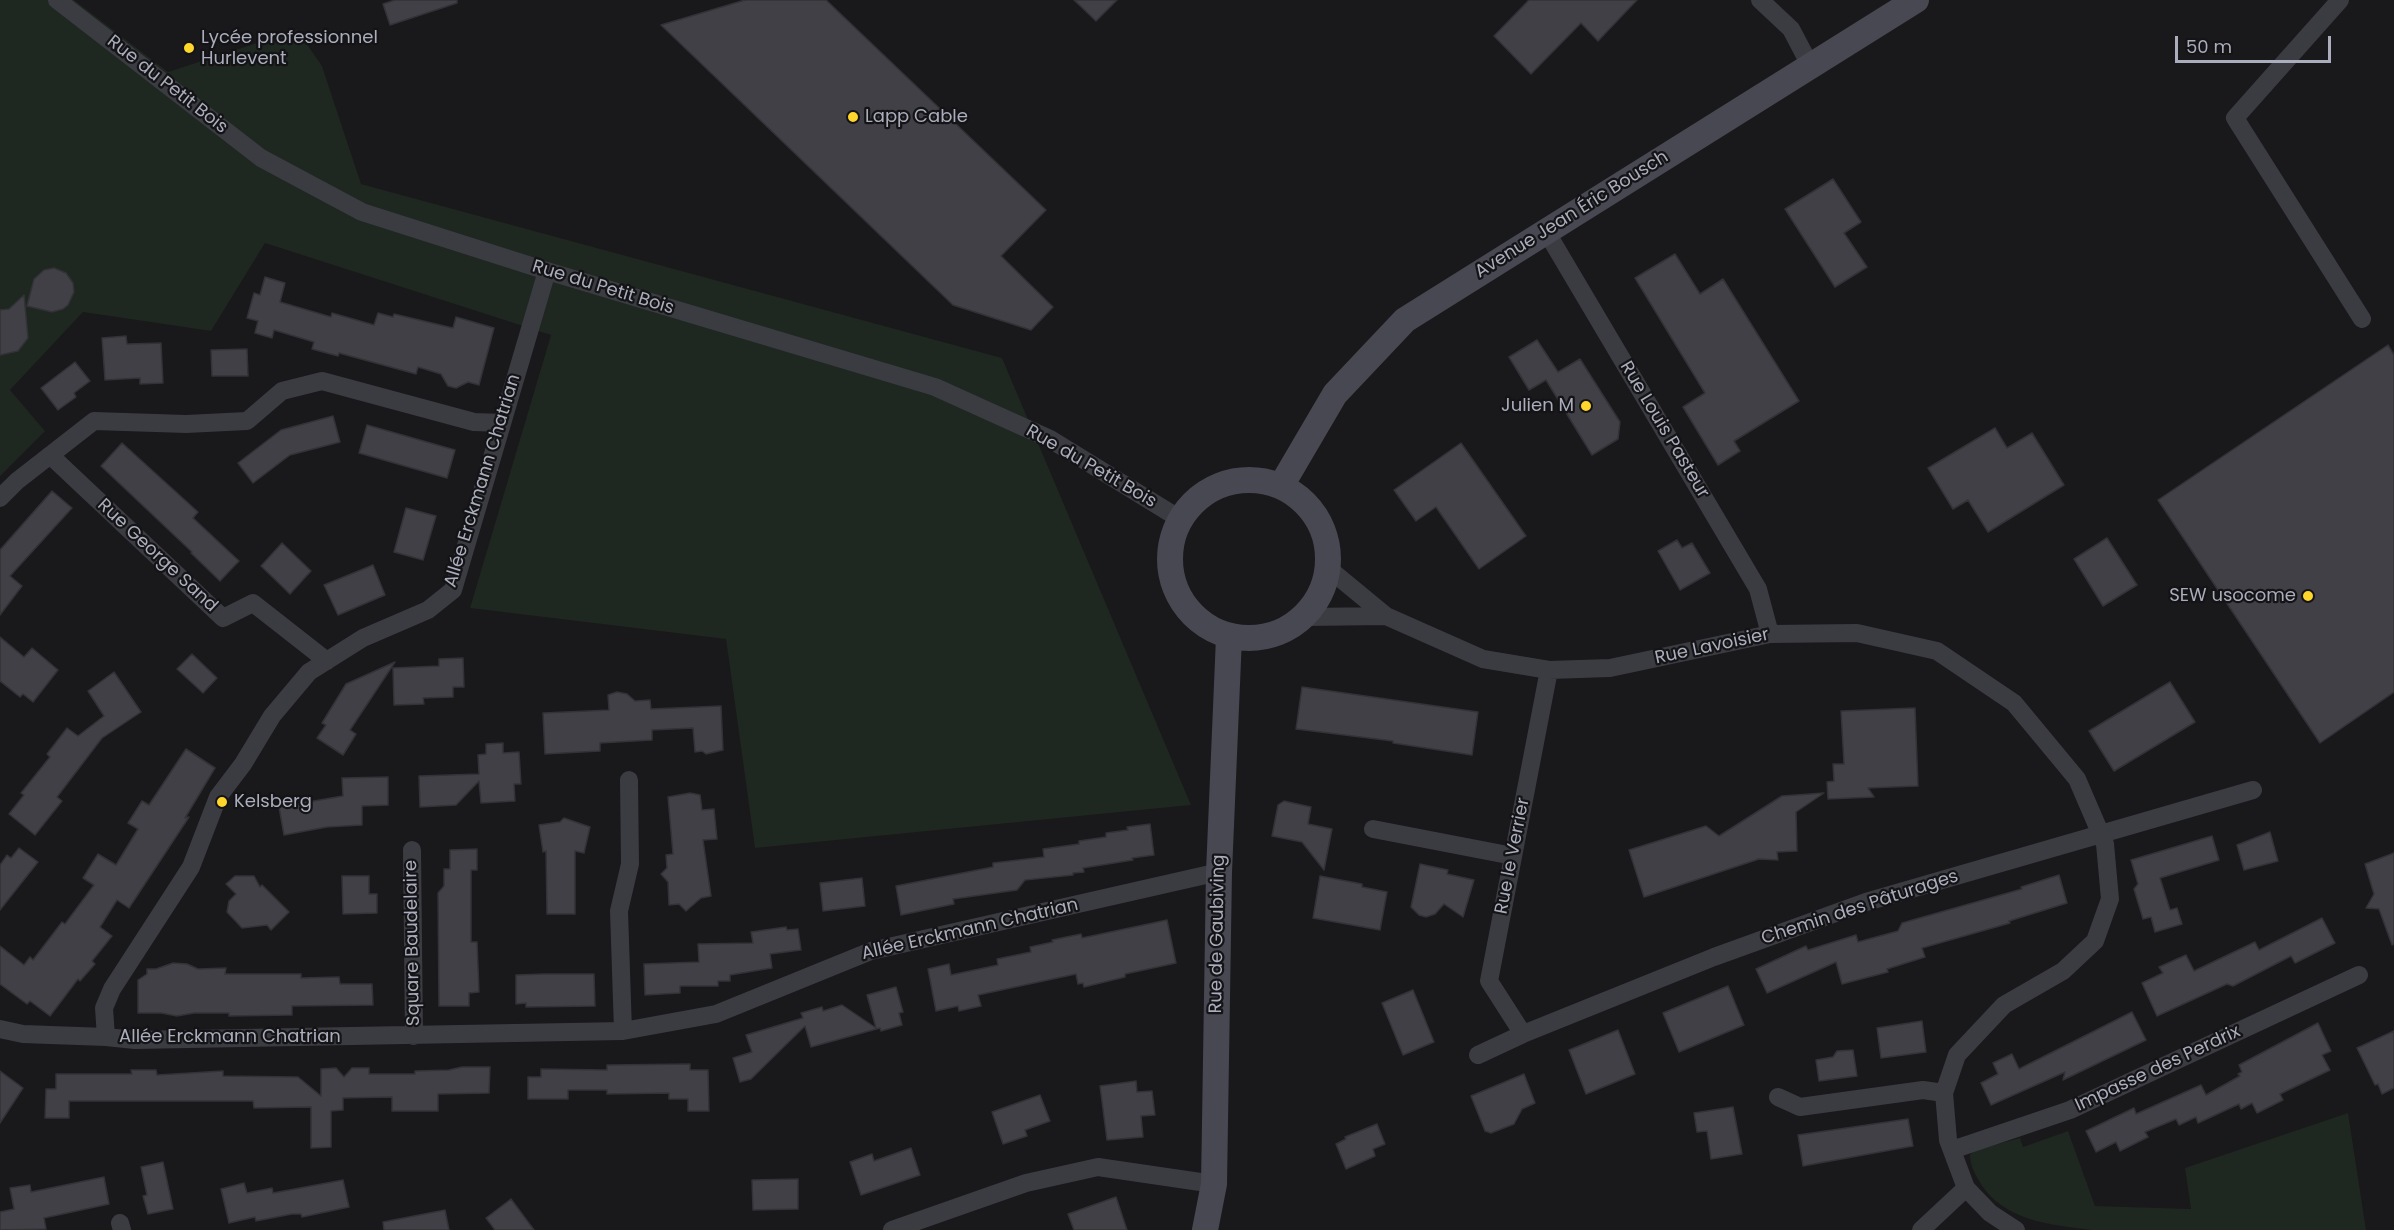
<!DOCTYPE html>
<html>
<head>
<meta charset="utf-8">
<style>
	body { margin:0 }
	#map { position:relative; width:2394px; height:1230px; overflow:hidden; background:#19181b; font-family:Poppins,sans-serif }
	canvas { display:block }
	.scale { position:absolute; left:2175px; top:36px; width:156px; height:27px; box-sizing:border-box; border:3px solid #aaadbc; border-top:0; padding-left:8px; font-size:18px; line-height:21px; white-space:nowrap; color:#aaadbc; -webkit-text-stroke:4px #141316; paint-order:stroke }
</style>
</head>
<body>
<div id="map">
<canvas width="2394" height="1230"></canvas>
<div class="scale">50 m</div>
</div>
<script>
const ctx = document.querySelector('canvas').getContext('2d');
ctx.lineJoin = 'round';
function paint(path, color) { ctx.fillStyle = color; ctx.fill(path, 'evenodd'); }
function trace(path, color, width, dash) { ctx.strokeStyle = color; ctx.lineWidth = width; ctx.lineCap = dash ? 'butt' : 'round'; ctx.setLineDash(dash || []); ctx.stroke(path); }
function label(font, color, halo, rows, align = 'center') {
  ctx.font = font + ' Poppins,sans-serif'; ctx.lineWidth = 4.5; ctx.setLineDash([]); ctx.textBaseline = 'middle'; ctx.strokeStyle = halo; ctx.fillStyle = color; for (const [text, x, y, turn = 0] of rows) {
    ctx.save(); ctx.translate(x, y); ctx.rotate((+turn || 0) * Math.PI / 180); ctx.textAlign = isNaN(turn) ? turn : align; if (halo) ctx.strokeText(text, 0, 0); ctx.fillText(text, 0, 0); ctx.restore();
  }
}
const green = new Path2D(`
	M0,0H74L168,72L297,30L322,66L361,184L1002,358L1191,805L755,848L726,639L470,608L551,335L265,243L211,331L83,312L10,390L45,431L0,476Z
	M2348,1113L2366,1230H2092C2051,1225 2002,1221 1979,1181C1974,1172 1970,1165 1970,1155L1975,1150L2020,1138L2023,1147L2068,1131L2095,1206L2191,1209L2185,1168Z`);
const building = new Path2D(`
	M395,0H457V3L390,25L383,4Z
	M745,0H826L1046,210L1001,256L1053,307L1031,330L953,305L661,25Z
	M1074,0H1117L1096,21Z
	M1529,0H1637L1598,41L1581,23L1531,74L1494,36Z
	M1833,179L1861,222L1844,233L1867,267L1835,287L1785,209Z
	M1675,254L1700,294L1723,279L1799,401L1734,441L1740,451L1718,465L1683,407L1705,393L1635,278Z
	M54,268L66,273L73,283L74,292L68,305L63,309L52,312L27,306L34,279L44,270Z
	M265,277L285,283L280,302L331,317L332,313L374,325L378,313L393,317L394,314L453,328L456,317L494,328L479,385L468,382L456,388L448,386L441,374L418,367L416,374L339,353L338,356L312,349L314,342L274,330L272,338L255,333L258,321L247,318L254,293L260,295Z
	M24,295L28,338L18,351L0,355V310L9,309Z
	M126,336L127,344L161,343L163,383L140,384V378L105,380L102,338Z
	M1537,340L1558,372L1580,359L1620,422L1618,439L1592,455L1546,380L1529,390L1509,357Z
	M2388,345L2394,355V692L2320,743L2158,500Z
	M247,349L248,376H212L211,350Z
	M75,362L90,381L74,393L76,397L58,410L41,388Z
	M333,416L340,442L290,455L253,483L238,463L281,430Z
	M367,425L455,450L447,478L359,453Z
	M1995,428L2007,448L2032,433L2064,485L1988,532L1968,500L1953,509L1928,468Z
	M122,443L198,512L193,518L239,561L220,581L191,553L192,552L101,466Z
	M1461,443L1526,536L1479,569L1436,507L1416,521L1394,490Z
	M52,491L72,508L10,576L22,586L0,615V550Z
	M406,508L436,516L423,560L394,552Z
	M2107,538L2137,585L2103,606L2074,559Z
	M1677,540L1682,548L1692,543L1710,573L1680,590L1658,551Z
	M282,543L311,571L290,594L261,566Z
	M373,565L385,595L338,615L324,585Z
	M0,637L24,657L32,648L58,670L33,702L23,694L20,697L0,681Z
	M192,654L217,678L203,693L177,669Z
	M463,658L464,687H453V697L423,698L424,704L394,705L393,668L439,666V659Z
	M395,662L350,730L356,734L343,755L317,738L326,725L322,723L346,684Z
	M114,672L141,712L102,738L57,797L62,801L35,835L9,814L24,795L21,793L50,757L47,754L67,728L78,736L104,716L88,691Z
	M2170,682L2195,722L2114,771L2089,731Z
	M1302,687L1478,712L1472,755L1393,743V741L1296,729Z
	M617,692L627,694L635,701L650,700L651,709L721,706L723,750L706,754L702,751L695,752L693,728L652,730V740L600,743V751L545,754L543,713L609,710L608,695Z
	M1915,708L1918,786L1868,788L1874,797L1828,799L1827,782L1834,781L1833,764H1844L1841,711Z
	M503,743V753L519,752L521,784H514L515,801L481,803L479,781L456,805L420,807L419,776L479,774L478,755L486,754V744Z
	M186,749L215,768L185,818L189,817L129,908L117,900L100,927L112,936L92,961L95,964L80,981L78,979L50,1016L30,1001L27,1004L0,984V946L24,965L30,957L33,960L62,922L65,924L94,885L83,878L98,854L116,865L138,829L128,823L142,801L149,805Z
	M388,777V805L362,806V825L327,827L284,835L279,807L343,796L342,778Z
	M690,793L700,795L702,810L714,809L717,839L703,840L711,896L701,898L686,911L679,904L669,905L668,882L661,874L667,868L666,855L673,854L668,797Z
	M1824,793L1796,812L1797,851L1777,852L1778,860L1759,859L1644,897L1629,850L1706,826L1719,836L1782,796Z
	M1284,801L1311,807L1308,824L1332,829L1324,870L1302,842L1272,836L1278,805Z
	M564,818L590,827L584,853L575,851V914H547L546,851L543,852L539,825L560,822Z
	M1150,824L1154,855L1132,858L1133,860L1083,868L1084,872L1073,873V875L1025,880L1017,890L953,899L954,904L901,915L896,886L993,867V863L1044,857L1043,849L1079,844V841L1106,837V833L1128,830L1127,827Z
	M2270,832L2278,861L2244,870L2237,845Z
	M2212,836L2219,860L2160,878L2170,910L2177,908L2182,924L2155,932L2151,917L2143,919L2134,889L2138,884L2131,860Z
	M19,848L38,862L0,910V865L7,855L11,858Z
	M477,849V870H471V942H477L479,992L469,993V1006H439L438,893L444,886V869H450V850Z
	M2394,853V944L2392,945L2379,909L2366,908L2374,894L2365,864Z
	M1420,864L1448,870L1447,874L1474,880L1463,917L1444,904L1435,914L1426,917L1419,915L1411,907Z
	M2059,875L2067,903L2009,921L2010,923L1922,948L1925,957L1887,969L1888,972L1842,984L1836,962L1767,993L1756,969L1806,946L1808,950L1856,935L1858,942L1898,931L1902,923L2022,889L2021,887Z
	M235,876H254L260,887L262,885L289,912L271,930L267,925L242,928L227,912L229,901L236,894L226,884Z
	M342,876H369V894H377V913L343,914Z
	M1320,876L1362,884V887L1387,892L1380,930L1313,918Z
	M862,878L865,906L823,911L820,883Z
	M2322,918L2335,943L2295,963L2291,956L2233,986L2227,984L2157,1016L2142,983L2163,973L2159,967L2186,955L2194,971L2255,942L2259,950Z
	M1167,920L1176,963L1125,974V977L1084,987L1083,983L1078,984L1076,974L978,995L981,1006L959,1011L958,1006L936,1011L928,969L949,964L951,975L998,965L997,959L1031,952L1030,947L1053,942L1052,940L1081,934L1082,938Z
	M786,927L787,930L798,929L801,950L770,954L772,968L730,975V981H718V986H680V993L645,995L644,964L699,962L698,944L753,943L751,932Z
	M173,963L187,964L198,969L226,968L225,974H301V978L339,977L340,984H372L373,1005L292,1006V1015L229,1016V1013H194L177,1016L161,1013H138V980L147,974V969H156Z
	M543,974H594L595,1006L526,1007V1003L516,1004V975Z
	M1728,986L1744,1025L1679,1052L1663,1013Z
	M896,987L903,1012L899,1013L902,1025L881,1031L880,1028L811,1047L805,1026L751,1079L740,1082L733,1058L752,1052L746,1035L803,1018L801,1013L822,1007L823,1011L842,1005L876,1028L867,995Z
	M1413,990L1434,1042L1403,1055L1382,1003Z
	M2132,1012L2146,1040L2063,1080L2065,1072L1991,1105L1981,1083L1998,1074L1993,1063L2012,1054L2019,1069Z
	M1922,1021L1926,1052L1881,1058L1877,1028Z
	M2318,1023L2331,1051L2322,1055L2330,1070L2280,1094L2283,1100L2257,1113L2252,1103L2241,1109L2239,1104L2198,1123L2196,1117L2179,1125L2176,1119L2145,1132L2148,1137L2120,1151L2116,1142L2096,1152L2086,1131L2134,1108L2136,1114L2201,1085L2206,1095L2240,1076L2238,1074L2242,1072L2239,1065Z
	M1618,1030L1635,1074L1586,1094L1569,1050Z
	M2394,1031V1088L2382,1094L2378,1084L2375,1085L2357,1048Z
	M1853,1050L1857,1076L1819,1081L1816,1060L1833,1057L1837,1051Z
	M690,1064V1070H708L709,1111H688V1099H669V1093L607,1094V1090H568V1099H528V1077H541V1069L607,1070V1065Z
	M462,1067H490L489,1093L438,1094V1111H392V1097L343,1098V1110L331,1111V1147L311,1148V1107L254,1108L253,1101H69V1118H45L46,1089H56V1074H132L131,1070H156L157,1075L223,1071V1076L298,1077L321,1096V1069L336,1068L344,1077L352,1068H369V1074H415V1071L449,1070Z
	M0,1071L23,1088L0,1123Z
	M1524,1074L1535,1103L1522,1109L1514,1124L1491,1133L1485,1131L1471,1096Z
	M1136,1081L1137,1092L1152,1091L1155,1115L1141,1116L1143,1137L1107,1140L1100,1086Z
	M1040,1095L1050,1121L1025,1130L1027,1136L1003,1144L992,1112Z
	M1733,1107L1742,1154L1711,1159L1707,1131L1697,1132L1694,1113Z
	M1908,1119L1913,1146L1803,1166L1798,1135Z
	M1377,1124L1385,1144L1373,1149L1375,1156L1346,1169L1336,1144L1346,1139L1345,1137Z
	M911,1148L920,1175L861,1195L850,1162L872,1154L874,1161Z
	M163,1162L173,1209L148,1214L143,1196L147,1195L141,1167Z
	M104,1177L109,1204L44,1218L46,1229L0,1230V1212L14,1209L10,1188L30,1185L31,1192Z
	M798,1179V1209L753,1210L752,1180Z
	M343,1180L349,1207L302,1217L301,1214H292L256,1221L255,1217L229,1223L221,1189L244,1183L247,1193L272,1188L273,1193Z
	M1116,1197L1127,1230H1074L1068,1214Z
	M511,1199L534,1230H495L486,1218Z
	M445,1210L449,1230H384L383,1222Z`);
const minor = new Path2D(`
	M57,0L261,158L362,212L547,271L935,387L1050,439L1180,519
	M1760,0L1791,29L1811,67
	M2340,0L2235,118L2362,319
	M1546,231L1758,589L1770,634
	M547,271L453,590L428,610L363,638L309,672L272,716L243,764L218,797L191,867L112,989L104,1008L106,1037L135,1040L623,1031L716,1014L871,951L1219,872
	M51,456L223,618L253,603L327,661
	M0,498L17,481L94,421L186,424L247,421L282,391L322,381L474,422L502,423
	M1329,569L1386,616L1483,659L1549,670L1610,668L1770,634L1857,633L1937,651L2014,703L2077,779L2105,844L2110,899L2095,941L2063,971L2004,1005L1957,1055L1944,1093L1948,1140L1966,1188L1990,1213L2016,1230
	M1305,617L1386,616
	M1373,829L1513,856
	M412,850L414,1036
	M0,1029L23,1034L106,1037
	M623,1031L619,911L630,864L629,780
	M1523,1034L1489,981L1549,670
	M1478,1055L1523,1034L1714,957L1866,902L2253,790
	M1778,1097L1800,1107L1923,1090L1944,1093
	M1952,1150L2070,1110L2359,975
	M120,1223L122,1230
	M892,1230L1026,1183L1098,1167L1214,1184
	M1921,1230L1966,1188`);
const secondary = new Path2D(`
	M1170 559a79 79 0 1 1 158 0a79 79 0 1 1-158 0Z
	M1281,486L1335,394L1405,320L1916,0
	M1205,1230L1214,1184L1219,872L1229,637`);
const markers = [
	[189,48,6,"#ffd62c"],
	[853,117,6,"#ffd62c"],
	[1586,406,6,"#ffd62c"],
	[2308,596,6,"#ffd62c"],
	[222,802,6,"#ffd62c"]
];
const poiNames = [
	["Lycée professionnel",201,38],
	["Hurlevent",201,59],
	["Lapp Cable",865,117],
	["Julien M",1574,406,"right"],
	["SEW usocome",2296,596,"right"],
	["Kelsberg",234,802]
];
const streetNames = [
	["Rue du Petit Bois",167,85,38],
	["Avenue Jean Éric Bousch",1572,215,-32],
	["Rue du Petit Bois",603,288,17],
	["Rue Louis Pasteur",1664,430,59],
	["Rue du Petit Bois",1091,467,30],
	["Allée Erckmann Chatrian",483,481,-73],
	["Rue George Sand",157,556,43],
	["Rue Lavoisier",1712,647,-12],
	["Rue le Verrier",1513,856,-79],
	["Chemin des Pâturages",1860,908,-18],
	["Allée Erckmann Chatrian",970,930,-13],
	["Rue de Gaubiving",1218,934,-89],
	["Square Baudelaire",413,943,-91],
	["Allée Erckmann Chatrian",230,1037],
	["Impasse des Perdrix",2158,1069,-25]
];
paint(green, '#1e2720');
paint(building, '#404046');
trace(building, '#333237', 1.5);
trace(minor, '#3b3b42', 18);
trace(secondary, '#474851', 26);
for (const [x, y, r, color] of markers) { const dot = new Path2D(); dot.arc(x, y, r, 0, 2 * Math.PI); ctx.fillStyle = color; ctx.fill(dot); trace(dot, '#141316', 2); }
label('18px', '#aaadbc', '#141316', poiNames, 'left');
label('18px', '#aaadbc', '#141316', streetNames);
</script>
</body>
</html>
